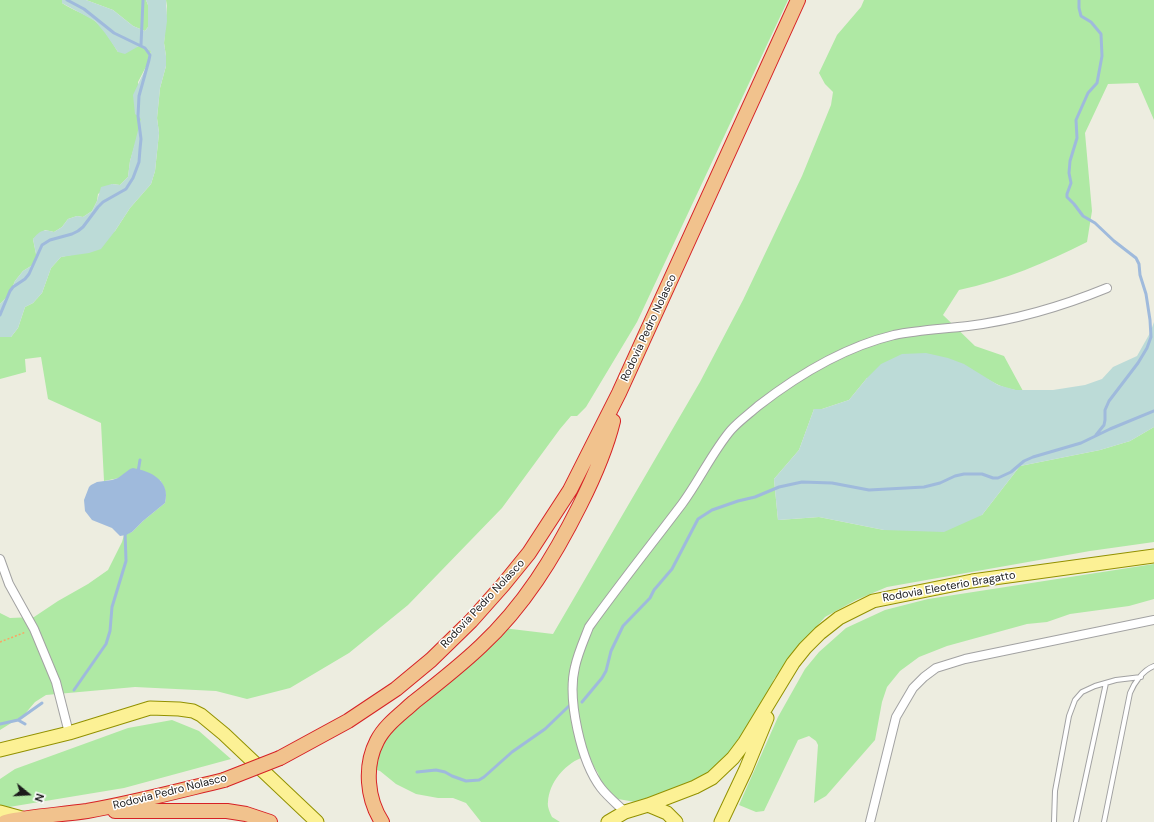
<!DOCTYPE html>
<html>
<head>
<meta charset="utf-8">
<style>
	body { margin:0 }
	#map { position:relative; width:1154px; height:822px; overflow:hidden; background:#edede0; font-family:"DM Sans",sans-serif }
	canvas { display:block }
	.north { position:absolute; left:8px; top:774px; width:40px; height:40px; -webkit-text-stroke:3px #fff; paint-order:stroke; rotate:108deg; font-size:11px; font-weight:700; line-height:16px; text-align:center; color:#1b1b1b }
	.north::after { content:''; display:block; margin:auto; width:14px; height:18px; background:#1b1b1b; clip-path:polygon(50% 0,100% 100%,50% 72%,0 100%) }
</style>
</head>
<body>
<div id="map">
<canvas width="1154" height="822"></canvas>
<div class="north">N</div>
</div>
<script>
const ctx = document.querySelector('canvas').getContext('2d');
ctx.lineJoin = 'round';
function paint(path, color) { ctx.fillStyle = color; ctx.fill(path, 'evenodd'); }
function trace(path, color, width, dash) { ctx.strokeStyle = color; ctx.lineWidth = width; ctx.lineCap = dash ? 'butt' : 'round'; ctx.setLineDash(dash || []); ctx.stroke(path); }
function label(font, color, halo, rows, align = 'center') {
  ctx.font = font + ' "DM Sans",sans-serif'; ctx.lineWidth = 3; ctx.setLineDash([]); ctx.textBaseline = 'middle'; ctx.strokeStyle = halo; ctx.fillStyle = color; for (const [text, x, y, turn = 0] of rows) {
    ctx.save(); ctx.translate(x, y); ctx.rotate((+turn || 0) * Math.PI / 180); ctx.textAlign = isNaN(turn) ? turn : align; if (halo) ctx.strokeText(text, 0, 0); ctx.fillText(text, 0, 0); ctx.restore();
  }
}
const grass = new Path2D(`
	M0,0H62V3C72,10 86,14 95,21C105,29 112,42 118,52L139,46L151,50L150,59L138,82L141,119L140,128L130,161L128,177L120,185L112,184L98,194L97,201L92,211L83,217L77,216L68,219L62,227L54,232L45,230L33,239L37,259L31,266L23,271L15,281L9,295L0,304Z
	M86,0H146L148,5V27L145,31L133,26L113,10Z
	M166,0H788L637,322L586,407L577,416H571L560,429L502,508L408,605L349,653L290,688L247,699L216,691L135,687L46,695L35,702L24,715L0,730V613L10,618L34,617L58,601L88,584L108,570L122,542L124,535L132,532L143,521L165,503C167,495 165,487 160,480L119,478L104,481L101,423L48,399L41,357L25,359L26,372L0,379V337H11L18,328L25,307L33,303L42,293L51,268L61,257L71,255L115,231L130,208L151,184L155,171L159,133L157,118L160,88L166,66V56L164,43L167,6Z
	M864,0H1154V120L1138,83L1108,84L1085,133L1092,211L1087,242C1045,263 1005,280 959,290L943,315L975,346L1004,356L1023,391C1007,390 995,384 982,376L867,378L849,400L822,409H814L799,450L774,479L778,520L819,517L884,530L982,515L1020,466L1100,450L1130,441L1154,427V542L1090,551L887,587L856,600L825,617L798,648L774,679L752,731L710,776L647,804L618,799L610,795L602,787L598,773L591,762L581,758C564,765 549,783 548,802C547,806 550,813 552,817L560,822H481L466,803L453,798H438L416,794L396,784L380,771L367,767L391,724L503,628L553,634L700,382L743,300L802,176L831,105L833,92L825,84L819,73L837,35L861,7Z
	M1154,564V599L1129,606L1070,614L1047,622L1027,624L947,646L919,657L900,671L887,687L882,702L875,740L826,796L814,803L818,745L816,741L809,736L798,740L764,811L756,812L739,805L778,717L805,669L819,652L846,628L885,610L928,599Z
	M172,720L199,731L231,759L124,788L3,808L0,805V779L15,769L128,728Z`);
const wetland = new Path2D(`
	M62,0H86L113,10L133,26L145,31L148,27V5L146,0H166L167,21L164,43L166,56V66L160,88L157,118L159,133L155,171L151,184L130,208L115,231L101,249L89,253L61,257L51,268L42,293L33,303L25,307L18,328L11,337H0V304L9,295L15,281L23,271L31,266L37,259L33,239C40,230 44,229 54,232L62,227L68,219L77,216L83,217L92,211L97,201L101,187L112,184L120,185L128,177L130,161L141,119L135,114L133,95L150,59L151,51L139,46L125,54L118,52L105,33L95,21L62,3Z
	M1154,322V427L1130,441L1100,450L1020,466L982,515L944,532L884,530L819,517L778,520L774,479L799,450L814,409H822L849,400L867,378L881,364L902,354L926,353L948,358L964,364L998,385L1016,390H1053L1085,385L1102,379L1113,367L1137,356L1150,333Z`);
const water = new Path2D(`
	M133,468C151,471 171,481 165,503L143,521L132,532L126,535L120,536L112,528L92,520L85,511L84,500L89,487L91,485L97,482L112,480L118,478L130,469Z`);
const stream = new Path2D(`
	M1079,0V8L1081,16L1091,22L1101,34L1102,56L1097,83L1088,93L1076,120L1077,138L1070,161L1069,173L1071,183L1067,194V197L1074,204L1083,216L1095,223L1114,241L1136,258L1139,264L1140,275L1146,294L1150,320L1151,337L1147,348L1138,363L1109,401L1105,410V420L1104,425L1096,435
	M141,45L143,0
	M0,315L10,291L13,287L25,279L29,274L42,245L50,240L72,234L78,231L83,227L98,207L103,202L126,189L133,178L139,162L140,149L141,139L138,116L139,96L149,60L150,55L145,48L114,33L84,9L67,0
	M138,472L140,460
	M74,690L106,644L110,631L112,607L126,561L125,532
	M582,702L602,678L606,671L611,651L623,626L650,598L654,590L672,569L698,519L712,510L738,501L755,497L779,487L802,482L832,483L869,490L924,487L940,483L955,476L964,474H982L993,478H998L1011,472L1024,461L1033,457L1081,443L1110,429L1154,411
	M18,720L25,724
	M0,724L18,720L42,703
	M417,772L436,770L445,772L452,776L466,781L479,780L484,777L512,752L545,729L569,706`);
const path = new Path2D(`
	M0,642L26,632`);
const service = new Path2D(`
	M1054,822L1055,791L1069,716L1075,700L1082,692L1095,686L1116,680L1141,677
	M1076,822L1106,683
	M1104,822L1130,693C1134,683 1143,670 1154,666`);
const minor = new Path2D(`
	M0,559L9,584L34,629L56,682L69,733
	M625,812C617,804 608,797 601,788C581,762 567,699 575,667C578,653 584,640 589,627C619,585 651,545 682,504C699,481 713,451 731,430C739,421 749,414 758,406C798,375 844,347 894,335C918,330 943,329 968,326C1016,320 1063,306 1107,288
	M870,822L896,717L913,688L924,677L936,668L965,659L1154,620`);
const primary = new Path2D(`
	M0,750L69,733L150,708L179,709L193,711L201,715L224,734L317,822
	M648,805L667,813L676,822
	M0,812L22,818
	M608,822L625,812L648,805L695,787L712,778L733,758L745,742L793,663L805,648L820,633L839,618L873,601L972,581L1154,556
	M721,822L746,769L767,718`);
const trunk = new Path2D(`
	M280,758L348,721L396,689L431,660L471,621L503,585L529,553L570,490L619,393L798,0
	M115,811H227L246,814L270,822
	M5,822C32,816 59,815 87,811C133,803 178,791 224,780
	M382,822C367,799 364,766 377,741C385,725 401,714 414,702C437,684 460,666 481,646C524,606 554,557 580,505C593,479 606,450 613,421`);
const trunkBridge = new Path2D(`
	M224,780L280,758`);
const streetNames = [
	["Rodovia Pedro Nolasco",649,328,-65],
	["Rodovia Eleoterio Bragatto",949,587,-10],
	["Rodovia Pedro Nolasco",483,604,-47],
	["Rodovia Pedro Nolasco",170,792,-14]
];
paint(grass, '#afe9a4');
paint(wetland, '#bcdbd7');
paint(water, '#9fbadc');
trace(stream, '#9fbadc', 3);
trace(service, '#a2a2a2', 6);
trace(minor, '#a2a2a2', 10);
trace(primary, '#929100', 15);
trace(trunk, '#d62125', 16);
trace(path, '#fba463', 1.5, [2, 2]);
trace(service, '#fff', 4);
trace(minor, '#fff', 8);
trace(primary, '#fcf195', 13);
trace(trunk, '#f1c28d', 14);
trace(trunkBridge, '#d62125', 16, []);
trace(trunkBridge, '#f1c28d', 14);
label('11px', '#1b1b1b', '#fff', streetNames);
</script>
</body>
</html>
